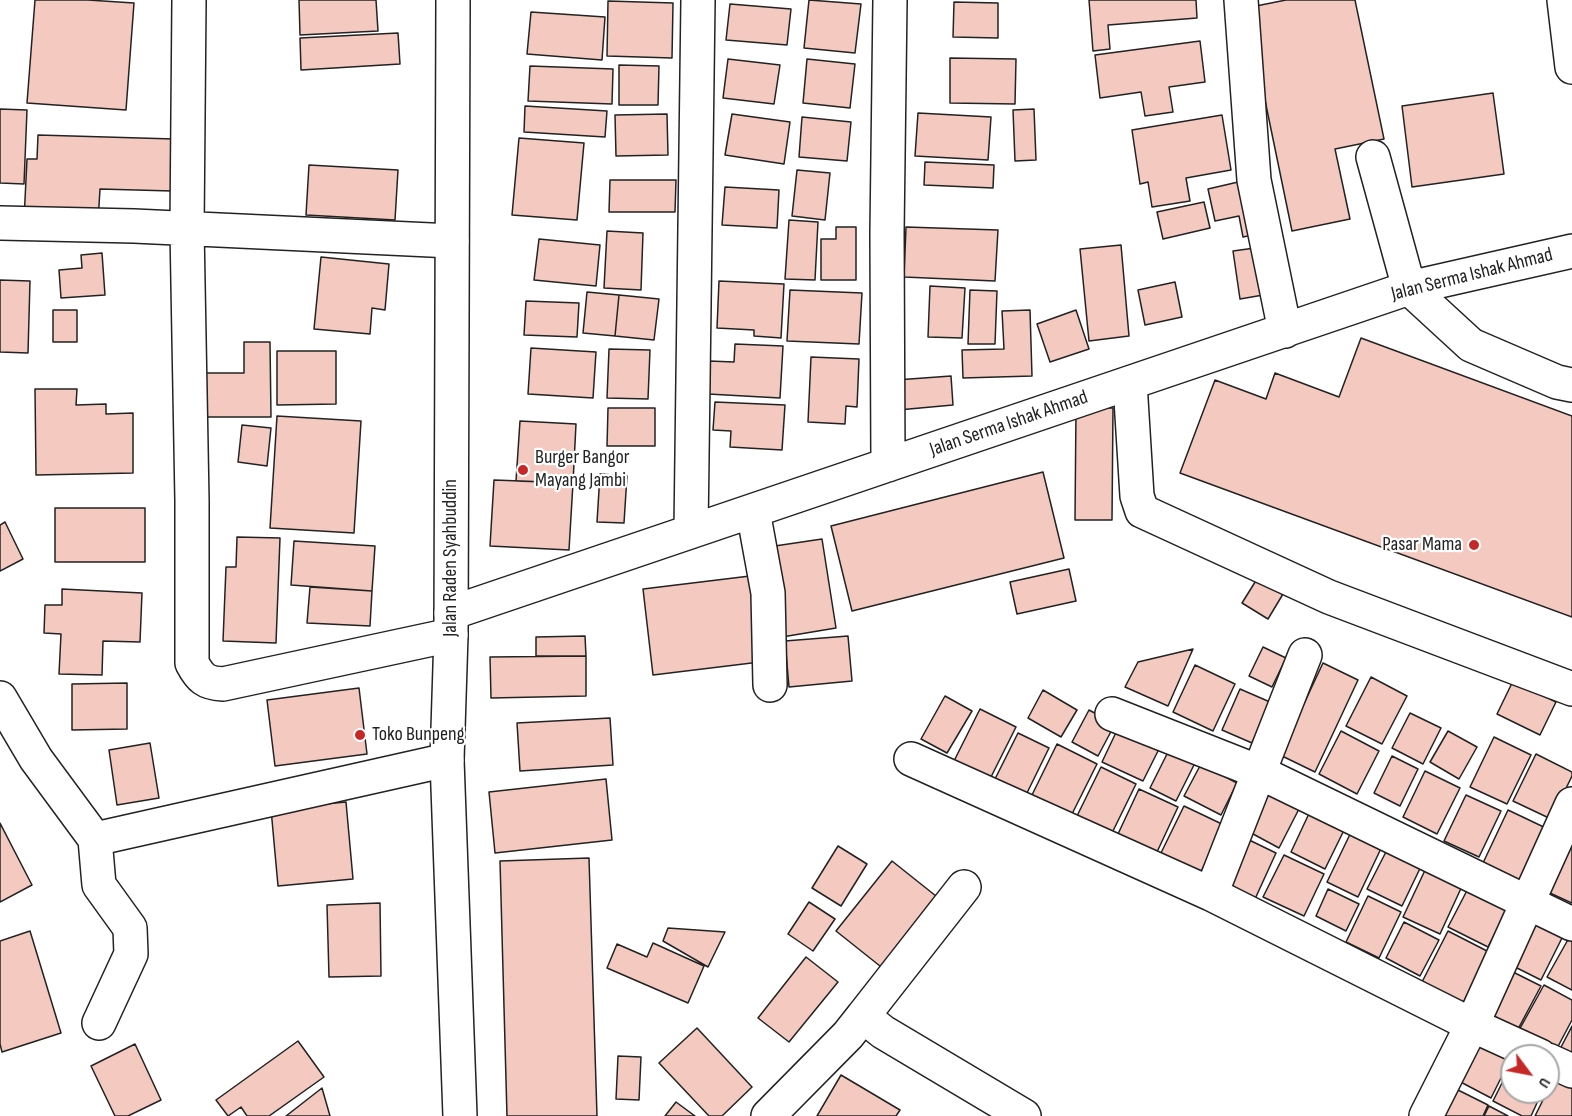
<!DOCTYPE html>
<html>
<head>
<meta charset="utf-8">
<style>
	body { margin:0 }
	#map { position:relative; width:1572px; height:1116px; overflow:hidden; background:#fff; font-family:"Sofia Sans Condensed",sans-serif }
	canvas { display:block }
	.north { position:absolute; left:1500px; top:1044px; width:60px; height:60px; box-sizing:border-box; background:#fff; border:2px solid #a7a7a7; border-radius:50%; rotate:122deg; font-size:16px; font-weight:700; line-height:24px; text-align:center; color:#222 }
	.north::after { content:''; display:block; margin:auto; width:21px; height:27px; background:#c62828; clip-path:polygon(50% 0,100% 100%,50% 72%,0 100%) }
</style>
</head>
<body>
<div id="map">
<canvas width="1572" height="1116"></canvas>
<div class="north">U</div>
</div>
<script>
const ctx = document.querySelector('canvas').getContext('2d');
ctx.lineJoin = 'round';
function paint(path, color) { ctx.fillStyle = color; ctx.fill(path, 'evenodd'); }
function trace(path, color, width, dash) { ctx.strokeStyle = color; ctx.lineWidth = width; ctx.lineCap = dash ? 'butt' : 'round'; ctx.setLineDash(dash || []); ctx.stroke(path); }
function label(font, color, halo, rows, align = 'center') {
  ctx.font = font + ' "Sofia Sans Condensed",sans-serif'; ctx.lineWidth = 4.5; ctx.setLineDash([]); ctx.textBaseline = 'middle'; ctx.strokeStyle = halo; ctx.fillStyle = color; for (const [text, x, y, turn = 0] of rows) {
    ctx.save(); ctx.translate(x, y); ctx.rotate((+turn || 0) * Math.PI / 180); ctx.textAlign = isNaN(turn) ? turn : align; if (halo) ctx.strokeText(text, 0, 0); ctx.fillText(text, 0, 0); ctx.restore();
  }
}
const building = new Path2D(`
	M35,0H88L134,3L126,110L27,103Z
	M299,0H376L378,31L300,35Z
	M809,0L861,4L855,53L804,48Z
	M1089,0H1196L1197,18L1108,25L1110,49L1093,51Z
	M1286,0H1355L1384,139L1335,149L1350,219L1292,231L1246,8Z
	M608,1L673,3L672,58L607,56Z
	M954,2L998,3V38L953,37Z
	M730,4L791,9L787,45L726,40Z
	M531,12L605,17L602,60L527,54Z
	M398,33L400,64L301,70L300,38Z
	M1200,41L1205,82L1169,87L1173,112L1145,116L1141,92L1100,98L1095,55Z
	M950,58L1016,59L1015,104L950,103Z
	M728,59L780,65L774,104L723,98Z
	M807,59L855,64L850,108L803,103Z
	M619,65L659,66L658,105H619Z
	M530,66L613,69L612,104L528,101Z
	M1493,93L1504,174L1412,187L1402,106Z
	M525,106L607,111L605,137L524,132Z
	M0,109L27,110L24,184L0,183Z
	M1034,109L1036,160L1015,161L1013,110Z
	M918,113L991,117L988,160L915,156Z
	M667,114L668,155L616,156L615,115Z
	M732,114L790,122L784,164L725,155Z
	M1222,115L1231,170L1186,178L1190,201L1152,207L1148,182L1140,184L1132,130Z
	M802,117L851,122L847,161L799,157Z
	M38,135L174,139L172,191L100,189L98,222L24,220L27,159H37Z
	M519,138L584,143L577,220L512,215Z
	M925,162L994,165L993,188L924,185Z
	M309,165L398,170L395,220L306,215Z
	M797,170L830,173L825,220L792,216Z
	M1251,179L1262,233L1243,237L1239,216L1215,221L1208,189Z
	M610,180H676L675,212H609Z
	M725,187L779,190L777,228L722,225Z
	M1204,202L1210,228L1163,239L1157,212Z
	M789,220L818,222L815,280L785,279Z
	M836,227H856V280H821V239H836Z
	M906,227L998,230L995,281L904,277Z
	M607,231L643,233L641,290L604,288Z
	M539,239L600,245L596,286L534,280Z
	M1121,245L1129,336L1089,341L1080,249Z
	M1262,247L1269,294L1240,299L1233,251Z
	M102,253L105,295L61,298L59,270L82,268L81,255Z
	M321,257L389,264L385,310L372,308L370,334L314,329Z
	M0,280L30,281L28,353L0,352Z
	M719,281L784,284L781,338L754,336V330L717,328Z
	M1175,282L1182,317L1145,325L1138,290Z
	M930,286L965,288L962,338L928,337Z
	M790,290L862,293L859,344L787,341Z
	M970,290L997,291L995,344H968Z
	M587,292L619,295L615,336L583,333Z
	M619,295L659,299L654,340L615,336Z
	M526,301L579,303L577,337L524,335Z
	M53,310H77V342H53Z
	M1030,310L1032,376L963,378L962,350L1004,349L1002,311Z
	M1076,310L1089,349L1050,362L1037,324Z
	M1361,338L1572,416V617L1180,473L1215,380L1266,399L1275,373L1339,397Z
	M244,342H270L271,417H204L205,373H244Z
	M735,344L783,346L780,398L708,394L709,361L734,362Z
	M531,348L596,352L593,398L528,394Z
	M609,349L650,350L648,399L607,398Z
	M277,351H336V404L277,405Z
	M811,357L859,359L857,407L846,406L845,424L808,422Z
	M951,376L953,405L898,410L896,380Z
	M35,389H77L76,405L106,404V414L133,413V473L36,475Z
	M715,402L785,405L782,450L730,447L731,431L713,430Z
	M608,408H655V446H607Z
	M1076,408H1113L1112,520H1075Z
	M277,416L361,421L354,533L270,528Z
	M520,421L576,424L573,483L516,481Z
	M242,425L271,428L267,466L238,462Z
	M1043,472L1064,558L852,611L831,526Z
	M600,474L627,476L624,523L597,522Z
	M494,480L573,483L569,550L490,546Z
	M55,508H145V562H55Z
	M5,522L23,559L0,571V525Z
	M237,537L280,538L276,643L223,641L226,567H236Z
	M822,539L836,628L782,637L768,547Z
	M294,541L375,546L372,591L291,585Z
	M1069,569L1076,601L1017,614L1010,582Z
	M750,576L760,662L653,675L643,589Z
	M1257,579L1283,594L1268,619L1242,603Z
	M310,587L372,591L370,626L307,623Z
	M62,589L142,593L140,642L103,641L102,675L59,674L61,634L44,633L45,605H62Z
	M585,636L586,656H536V637Z
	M848,636L852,681L789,687L785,641Z
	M1263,647L1286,658L1272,687L1249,676Z
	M1193,649L1168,706L1125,687L1138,662Z
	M586,656V696L491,698L490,657Z
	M1323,663L1358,680L1315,772L1280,755Z
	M1195,665L1235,684L1213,731L1173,712Z
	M1371,677L1407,696L1382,744L1346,726Z
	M1513,681L1556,702L1540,735L1497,714Z
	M127,683V729L72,730V684Z
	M359,688L367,754L275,766L267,700Z
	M1240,689L1270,702L1252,743L1222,730Z
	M1043,690L1077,710L1061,737L1028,718Z
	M945,696L972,711L947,753L921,739Z
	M980,709L1016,727L990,779L954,761Z
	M1089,710L1115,724L1098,756L1072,742Z
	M1410,713L1441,728L1423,764L1392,748Z
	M610,718L613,765L520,771L517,723Z
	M1120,724L1162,743L1143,781L1102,762Z
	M1341,731L1379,751L1357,794L1319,774Z
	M1448,731L1477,747L1459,779L1430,762Z
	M1018,733L1049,748L1026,795L995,779Z
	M1494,737L1531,755L1507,804L1470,787Z
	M150,743L159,798L117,805L109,750Z
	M1057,744L1097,764L1071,816L1031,797Z
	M1169,750L1195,763L1176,801L1150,788Z
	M1536,754L1572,772V776L1551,819L1513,801Z
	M1392,756L1418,769L1400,806L1374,793Z
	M1201,764L1237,783L1221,815L1184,796Z
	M1101,767L1136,784L1112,833L1077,816Z
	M1425,771L1460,788L1437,834L1403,817Z
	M606,779L612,840L495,853L489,792Z
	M1263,788L1300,807L1279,848L1242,828Z
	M1139,789L1178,807L1157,852L1118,834Z
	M1466,795L1501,811L1479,857L1444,841Z
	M346,802L353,879L278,886L271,809Z
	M1313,805L1348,822L1325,869L1291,852Z
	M1184,806L1224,825L1198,878L1158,859Z
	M1508,810L1550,830L1525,883L1483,863Z
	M0,823L32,885L0,902Z
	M1354,826L1385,840L1358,897L1327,882Z
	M1572,835V903L1539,888Z
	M1243,837L1276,853L1255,899L1221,883Z
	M1391,842L1425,858L1402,906L1367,889Z
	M838,846L867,864L841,906L812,888Z
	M1284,855L1324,874L1304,916L1263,897Z
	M589,858L597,1116H507L500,861Z
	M892,861L946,904L890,974L836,931Z
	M1427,866L1463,884L1440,934L1403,917Z
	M1473,879L1513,899L1488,947L1448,927Z
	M1328,889L1359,904L1346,931L1316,916Z
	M1368,896L1401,912L1379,958L1346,942Z
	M809,902L835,919L813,951L788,934Z
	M380,903L381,976L329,977L327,905Z
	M1528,916L1564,934L1541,980L1505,962Z
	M1404,922L1439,940L1420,976L1386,958Z
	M668,928L725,932L708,967L663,941Z
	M30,931L61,1033L2,1052L0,1044V941Z
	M1448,931L1489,952L1462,1005L1421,984Z
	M1570,936L1572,937V990L1547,977Z
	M653,943L704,966L688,1003L607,968L617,944L647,957Z
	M806,957L838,982L789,1042L758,1018Z
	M1509,970L1541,986L1518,1029L1486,1012Z
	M1544,985L1572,1000V1020L1555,1052L1518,1032Z
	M1572,1026V1058L1559,1051Z
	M697,1028L752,1087L722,1116H709L659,1063Z
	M298,1041L324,1077L269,1116H247L241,1107L228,1116L216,1100Z
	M1472,1041L1510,1060L1491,1098L1453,1078Z
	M135,1044L161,1100L128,1116H115L91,1066Z
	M618,1056L641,1057L639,1100L616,1099Z
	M1511,1065L1512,1092H1542L1531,1116H1522L1493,1101Z
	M1556,1074L1572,1081V1116H1535Z
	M841,1075L900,1110L896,1116H817Z
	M1448,1085L1488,1105L1483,1116H1433Z
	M322,1088L330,1116H286Z
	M676,1102L695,1116H665Z
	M1489,1106L1508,1116H1484Z`);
const minor = new Path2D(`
	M189,0L187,229L192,501V663C200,678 205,683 223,684L451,635
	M1241,0L1254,180L1285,331
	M1564,0L1572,67
	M1373,157L1409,288L1471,345L1557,382L1572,385
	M0,223L134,226L452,241
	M1130,383L1137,496L1142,511L1329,597L1572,689
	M888,465L887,233L890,0
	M753,511L768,593L770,685
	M691,531L698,0
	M451,613L1409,288L1572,251
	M0,698L36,759L95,839L447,760
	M1112,714L1259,772L1572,924
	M911,759L1211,894L1472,1025L1540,1056
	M95,839L99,885L130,928L131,954L99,1023
	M1211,894L1305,655
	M863,1016L964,887
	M1548,1060L1572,1071
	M768,1116L848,1035L863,1016L883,1032L1024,1116
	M1426,1116L1472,1025L1572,804`);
const major = new Path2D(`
	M453,0L451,635L447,760L460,1116`);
const markers = [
	[523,470,6,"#c62828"],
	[1474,545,6,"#c62828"],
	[360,735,6,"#c62828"]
];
const streetNames = [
	["Jalan Serma Ishak Ahmad",1472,275,-14],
	["Jalan Serma Ishak Ahmad",1009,424,-19],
	["Jalan Raden Syahbuddin",451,558,-90]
];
const poiNames = [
	["Burger Bangor",535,458],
	["Mayang Jambi",535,481],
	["Pasar Mama",1462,545,"right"],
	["Toko Bunpeng",372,735]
];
paint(building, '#f3c9c0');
trace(building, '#222', 1.5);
trace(minor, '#222', 36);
trace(major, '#222', 36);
trace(minor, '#fff', 33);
trace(major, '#fff', 33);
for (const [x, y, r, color] of markers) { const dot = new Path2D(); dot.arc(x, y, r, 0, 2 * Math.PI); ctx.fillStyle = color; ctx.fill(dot); trace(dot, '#fff', 2); }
label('20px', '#222', '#fff', streetNames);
label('20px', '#222', '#fff', poiNames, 'left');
</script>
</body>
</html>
